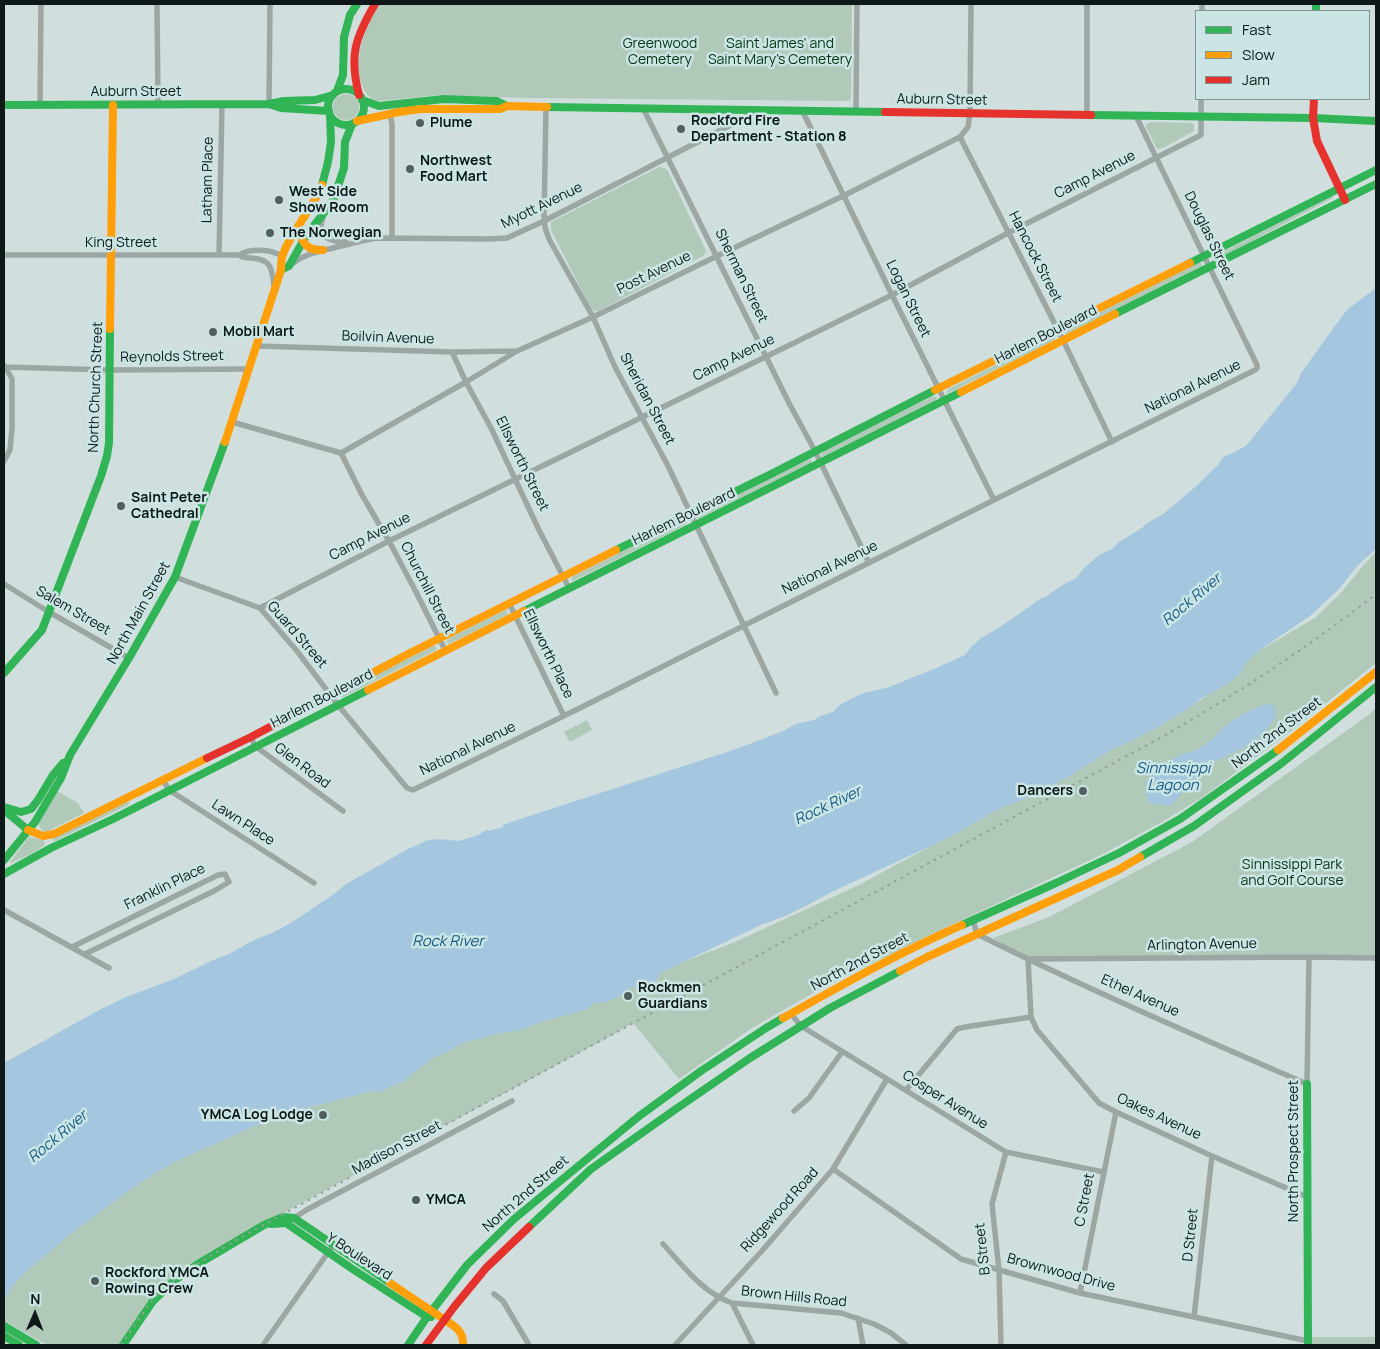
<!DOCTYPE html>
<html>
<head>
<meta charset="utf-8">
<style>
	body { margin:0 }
	#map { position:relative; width:1380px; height:1349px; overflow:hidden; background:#d0dfde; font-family:Manrope,sans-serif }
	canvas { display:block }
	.frame { position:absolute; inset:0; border:5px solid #0e1818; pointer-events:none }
	.legend { position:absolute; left:1195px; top:10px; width:175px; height:90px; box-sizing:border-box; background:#cae5e4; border:1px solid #7f9392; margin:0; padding:6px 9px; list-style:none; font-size:15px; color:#0e1818 }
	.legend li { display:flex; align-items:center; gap:10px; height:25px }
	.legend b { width:25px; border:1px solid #7f9392 }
	.north { position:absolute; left:10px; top:1289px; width:50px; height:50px; -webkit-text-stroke:4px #cae5e4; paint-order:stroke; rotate:1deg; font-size:14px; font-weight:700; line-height:20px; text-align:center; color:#0e1818 }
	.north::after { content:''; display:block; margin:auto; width:18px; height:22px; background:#0e1818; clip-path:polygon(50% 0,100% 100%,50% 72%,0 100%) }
</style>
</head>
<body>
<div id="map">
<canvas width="1380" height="1349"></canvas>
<div class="frame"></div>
<ul class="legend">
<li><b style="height:6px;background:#30b455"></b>Fast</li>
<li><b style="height:6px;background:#ff9f0a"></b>Slow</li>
<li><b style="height:6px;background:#e5322d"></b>Jam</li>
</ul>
<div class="north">N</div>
</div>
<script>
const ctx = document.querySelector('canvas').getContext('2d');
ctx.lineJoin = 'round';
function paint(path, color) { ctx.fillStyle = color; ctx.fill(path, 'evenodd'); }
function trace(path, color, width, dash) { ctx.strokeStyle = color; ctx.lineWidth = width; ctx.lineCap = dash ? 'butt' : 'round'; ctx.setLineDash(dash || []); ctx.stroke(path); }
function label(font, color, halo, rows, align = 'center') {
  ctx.font = font + ' Manrope,sans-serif'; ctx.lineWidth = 5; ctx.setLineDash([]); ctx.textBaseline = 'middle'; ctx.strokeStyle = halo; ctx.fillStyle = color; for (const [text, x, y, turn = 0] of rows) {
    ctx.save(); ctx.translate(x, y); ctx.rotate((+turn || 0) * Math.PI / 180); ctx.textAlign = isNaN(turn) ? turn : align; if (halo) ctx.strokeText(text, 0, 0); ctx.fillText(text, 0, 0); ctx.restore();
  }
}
const green = new Path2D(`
	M379,4H852L851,99L848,101L528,98L440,95L378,101C354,95 357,54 364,36C368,24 374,14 379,4Z
	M333 107a13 13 0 1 1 26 0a13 13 0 1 1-26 0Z
	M1152,122L1192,123L1194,125V131L1163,148L1157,149L1146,127V124Z
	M659,167L665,168L668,171L706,251L703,256L598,311H594L591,309L551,230V222Z
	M1333,196V198C1294,218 1255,240 1216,260L1212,259L1214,256Z
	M1198,263H1202V265L1201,267L1068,334L1064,333L1067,329Z
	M1054,336L1055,340L1054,341L948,393H946L948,389Z
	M933,396L937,397L935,401L824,456H822L821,455L823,451Z
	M809,459L812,460L811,463L700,518L698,519L696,518L698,514Z
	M684,521L687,522L686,525L575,580L573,581L571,580L573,576Z
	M1376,552V663L1291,731L1203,797L1162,822L1103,854L923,938L815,992L752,1028L679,1079L633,1023L614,1034L289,1210L174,1279L121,1345H47L4,1321V1300L19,1278L69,1235L127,1192L160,1170L179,1160L279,1115L372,1091L379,1092L402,1082L434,1057L441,1055L463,1043L500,1033L521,1030L538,1023L587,1009L594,1003L605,1002L623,994L627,990L632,987L650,985L655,983L660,973L683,962L735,942L859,885L997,810L1034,795L1073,774L1093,761L1103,753L1165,723L1240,674L1244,665L1257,652L1316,617L1340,594L1362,567Z
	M505,610L508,612L507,615L449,644L446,642L448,639Z
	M433,646H436V650L343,697H339L340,693Z
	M1376,707V958L1028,959L993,938L1049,917L1192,842L1371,713Z
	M587,720L592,730L570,742L564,732Z
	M57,791L78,803L84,813L46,832L43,831L39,826V823Z
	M127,801L129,803L128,805L55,841L52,840L54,838Z
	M29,837L43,840L45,843V845L29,855L11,863L10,862Z
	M1311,1337H1376V1345H1311Z`);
const water = new Path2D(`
	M1376,288V549L1358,565L1339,589L1310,616L1257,652L1244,665L1240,674L1230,682L1200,699L1192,706L1165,723L1130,742L1112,749L1073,774L1034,795L997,810L952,836L836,890L788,915L761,925L660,973L655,983L650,985L632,987L627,990L623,994L616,998L605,1002L594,1003L587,1009L538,1023L521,1030L500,1033L463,1043L441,1055L434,1057L402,1082L383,1090V1092L372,1091L279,1115L179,1160L160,1170L127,1192L69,1235L19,1278L4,1300V1063L101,1009L126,997L174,979L211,961L229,954L254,940L274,932L294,921L334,894L346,884L408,849L428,840L439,839L459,841L478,835L488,829V831L503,827V825L520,819L736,749L781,732L796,724L814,720L820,716L833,712L841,704L861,694L889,687L936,668L965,655L971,647L980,639L1003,625L1043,597L1044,598L1061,586L1076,578L1084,568L1099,555L1112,549L1119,542L1142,528L1147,523L1162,515L1194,488L1218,465L1222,458L1246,446L1297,383L1301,373L1343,315L1348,309Z
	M1271,704L1275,708L1276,717L1260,736L1243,748L1214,762L1204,770L1191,783L1188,790L1180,794L1175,803L1169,806L1160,804L1155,805L1150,803L1145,793L1146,782L1150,778L1152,773L1159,766L1185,753L1197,750L1213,738L1226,725L1239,716L1262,705Z`);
const street = new Path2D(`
	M157,4L158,104
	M1202,11V4
	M269,104L270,4
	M40,105L41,4
	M546,106L544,221L546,231L550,241L593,317L615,367L668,466L776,693
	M643,108L790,405L815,451L869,563
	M802,110L892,295L994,500
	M856,110L857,4
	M390,114L392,124V238
	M1087,115V4
	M960,137L1063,340L1112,442
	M323,217C316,237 329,242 346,242
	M4,255H239C243,258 246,258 251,258C271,259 272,268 274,286
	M219,255L222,104
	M239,255C250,248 271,249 282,256
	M293,263C306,253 322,251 337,247C351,244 363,240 377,238L490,239L507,238L544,221L758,111
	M257,346L452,352L517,351
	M452,352L466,382L492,430L539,530L569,588
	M4,367L110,370L250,369
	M232,422L341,453L362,495L389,541L416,592L445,650
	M341,453L466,382L517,351L593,317L717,256L843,196L960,137L968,127L970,113L971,4
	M4,461L10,450L12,429V379L4,365
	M175,577L260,608L297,651L338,705L407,788L413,790L582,707L990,502L1255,370L1257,368V365L1136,116
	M4,584L49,612L129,658
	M509,603L564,716
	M260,608L389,541L892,295L1008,233L1201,135V99
	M251,737L255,746L343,811
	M163,780L169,790L314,883
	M4,910L109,968
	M973,920L977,934C1085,988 1196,1036 1307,1084L1309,957
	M72,947L218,875L225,874L229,882L214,891L85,954
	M1028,959L1031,1017L1037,1030L1099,1103L1116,1112L1212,1156L1307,1197
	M1030,959L1309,957L1376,958
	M791,1014L801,1026L1006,1152L1103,1172
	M906,1090L957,1029L965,1027L1031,1017
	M794,1111L809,1098L842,1052
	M833,1169L961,1259L1080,1293L1308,1341
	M294,1218L308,1209L512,1101
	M663,1244C684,1267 703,1293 732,1303L841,1313L874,1324L891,1333L906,1345
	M1080,1293L1116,1112
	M494,1294L503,1301L529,1345
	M732,1303L753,1345
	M1194,1317L1212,1156
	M858,1318L863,1345
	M263,1345L334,1244
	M675,1345L761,1252L833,1169L887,1079
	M1001,1345L999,1270L992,1204L1006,1152`);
const fast = new Path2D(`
	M1316,4V11
	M328 107a18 18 0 1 1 36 0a18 18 0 1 1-36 0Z
	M337,91L343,75L344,37L350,15L357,4
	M362,100L379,106L444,99L497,101L507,106
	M269,104L281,108L329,111
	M4,105L269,104L284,101L315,100L333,95
	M547,107L885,112
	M1091,115L1313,118L1376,121
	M322,185L328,162L331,142L330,115
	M1190,263L1376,170
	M281,270L289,266L306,236L333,201L344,168L345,142L352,124
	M1115,314L1376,184
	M616,550L771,474L935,390
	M524,611L961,392
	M4,673L42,630L101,476L107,456L109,443L110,329
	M4,807L21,812L31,809L38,800L53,775L63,763
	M4,810L28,830
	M1140,857L1194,826L1282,763L1376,687
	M4,860L35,822L61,778L70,755L129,658L175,577L225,442
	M4,874L51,848L113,819L368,690
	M962,925L1056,883L1119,853L1180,819L1278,750
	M1307,1084L1308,1345
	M271,1224L286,1223L351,1268L427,1317H431
	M529,1227L591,1169L673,1111L750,1058L830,1008L900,971
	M4,1326L36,1345
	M4,1336L19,1345
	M123,1345L153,1301L175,1280L198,1264L264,1225L283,1217L294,1218L390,1283
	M408,1345L427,1317L467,1265L514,1219L638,1117L701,1071L766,1028L783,1018`);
const slow = new Path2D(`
	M357,121L399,112L421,109H500L507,106L547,107
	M302,239C307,249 312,250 323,250
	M110,329L113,105
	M935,390L1190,263
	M961,392L1115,314
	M225,442L281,270C281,265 281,259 283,254C292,230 312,210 322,185
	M351,684L410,653L616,550
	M368,690L524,611
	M1278,750L1376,672
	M28,830L43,836L54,834L207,758
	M900,971L927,957L1118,870L1140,857
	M783,1018C842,985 900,952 962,925
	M390,1283L445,1320
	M445,1320C455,1326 464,1332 463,1345`);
const jam = new Path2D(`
	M359,95C349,56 355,38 375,4
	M1314,99L1313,118L1317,141L1345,200
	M885,112L1091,115
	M207,758L251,737L351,684
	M426,1345L454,1307L486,1268L529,1227`);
const rail = new Path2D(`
	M121,1345L152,1300L163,1289L186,1271L238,1239L456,1119L1171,732C1243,690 1311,645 1376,594`);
const markers = [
	[420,123,5,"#525e5d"],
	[681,129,5,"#525e5d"],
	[410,169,5,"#525e5d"],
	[279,200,5,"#525e5d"],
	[270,233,5,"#525e5d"],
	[213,332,5,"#525e5d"],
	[121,506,5,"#525e5d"],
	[1083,791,5,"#525e5d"],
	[628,996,5,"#525e5d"],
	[323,1115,5,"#525e5d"],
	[416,1200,5,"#525e5d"],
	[95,1281,5,"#525e5d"]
];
const parkNames = [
	["Greenwood",660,44],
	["Cemetery",660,60],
	["Saint James' and",780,44],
	["Saint Mary's Cemetery",780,60],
	["Sinnissippi Park",1292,865],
	["and Golf Course",1292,881]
];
const streetNames = [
	["Auburn Street",136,92],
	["Auburn Street",942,100,1],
	["Camp Avenue",1095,175,-27],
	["Latham Place",208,180,-89],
	["Myott Avenue",542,206,-26],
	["Douglas Street",1209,236,64],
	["King Street",121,243],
	["Hancock Street",1035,257,63],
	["Post Avenue",654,273,-26],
	["Sherman Street",741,276,64],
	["Logan Street",908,299,64],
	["Harlem Boulevard",1046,335,-27],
	["Boilvin Avenue",388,338,2],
	["Reynolds Street",172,357,-1],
	["Camp Avenue",734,358,-26],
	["North Church Street",96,387,-88],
	["National Avenue",1193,387,-26],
	["Sheridan Street",647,399,62],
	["Ellsworth Street",522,464,64],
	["Harlem Boulevard",684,517,-26],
	["Camp Avenue",370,537,-27],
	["National Avenue",830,568,-26],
	["Churchill Street",427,588,63],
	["Salem Street",73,611,30],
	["North Main Street",139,613,-61],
	["Guard Street",297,635,49],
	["Ellsworth Place",548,654,64],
	["Harlem Boulevard",322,699,-27],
	["North 2nd Street",1277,733,-37],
	["National Avenue",468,749,-26],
	["Glen Road",302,766,37],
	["Lawn Place",243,823,33],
	["Franklin Place",165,887,-26],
	["Arlington Avenue",1202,945,-1],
	["North 2nd Street",860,962,-28],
	["Ethel Avenue",1140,996,24],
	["Cosper Avenue",945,1100,32],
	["Oakes Avenue",1159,1117,25],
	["Madison Street",397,1148,-28],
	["North Prospect Street",1294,1151,-90],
	["North 2nd Street",526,1194,-41],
	["C Street",1085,1200,-79],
	["Ridgewood Road",780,1210,-48],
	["D Street",1191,1235,-84],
	["B Street",983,1249,-96],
	["Y Boulevard",359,1257,33],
	["Brownwood Drive",1061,1273,15],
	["Brown Hills Road",794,1297,6]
];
const poiNames = [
	["Rockford Fire",691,121],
	["Department - Station 8",691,137],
	["Plume",430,123],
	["Northwest",420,161],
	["Food Mart",420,177],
	["West Side",289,192],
	["Show Room",289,208],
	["The Norwegian",280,233],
	["Mobil Mart",223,332],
	["Saint Peter",131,498],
	["Cathedral",131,514],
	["Dancers",1073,791,"right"],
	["Rockmen",638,988],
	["Guardians",638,1004],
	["YMCA Log Lodge",313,1115,"right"],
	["YMCA",426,1200],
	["Rockford YMCA",105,1273],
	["Rowing Crew",105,1289]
];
const waterNames = [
	["Rock River",1192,600,-40],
	["Sinnissippi",1173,769],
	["Lagoon",1173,786],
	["Rock River",828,806,-25],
	["Rock River",448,942],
	["Rock River",58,1137,-40]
];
paint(green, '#b0c9b8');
paint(water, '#a4c7df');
trace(street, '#9ca7a4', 5.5);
trace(fast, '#30b455', 8);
trace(slow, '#ff9f0a', 8);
trace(jam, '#e5322d', 8);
trace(rail, '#959f9e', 2, [2.5, 5]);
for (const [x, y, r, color] of markers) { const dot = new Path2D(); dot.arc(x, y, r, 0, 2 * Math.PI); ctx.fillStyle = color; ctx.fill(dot); trace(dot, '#cae5e4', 2); }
label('14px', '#043411', '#cae5e4', parkNames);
label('14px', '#0e1818', '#cae5e4', streetNames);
label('bold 14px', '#0e1818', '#cae5e4', poiNames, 'left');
label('italic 15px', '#155a87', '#cae5e4', waterNames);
</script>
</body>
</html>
